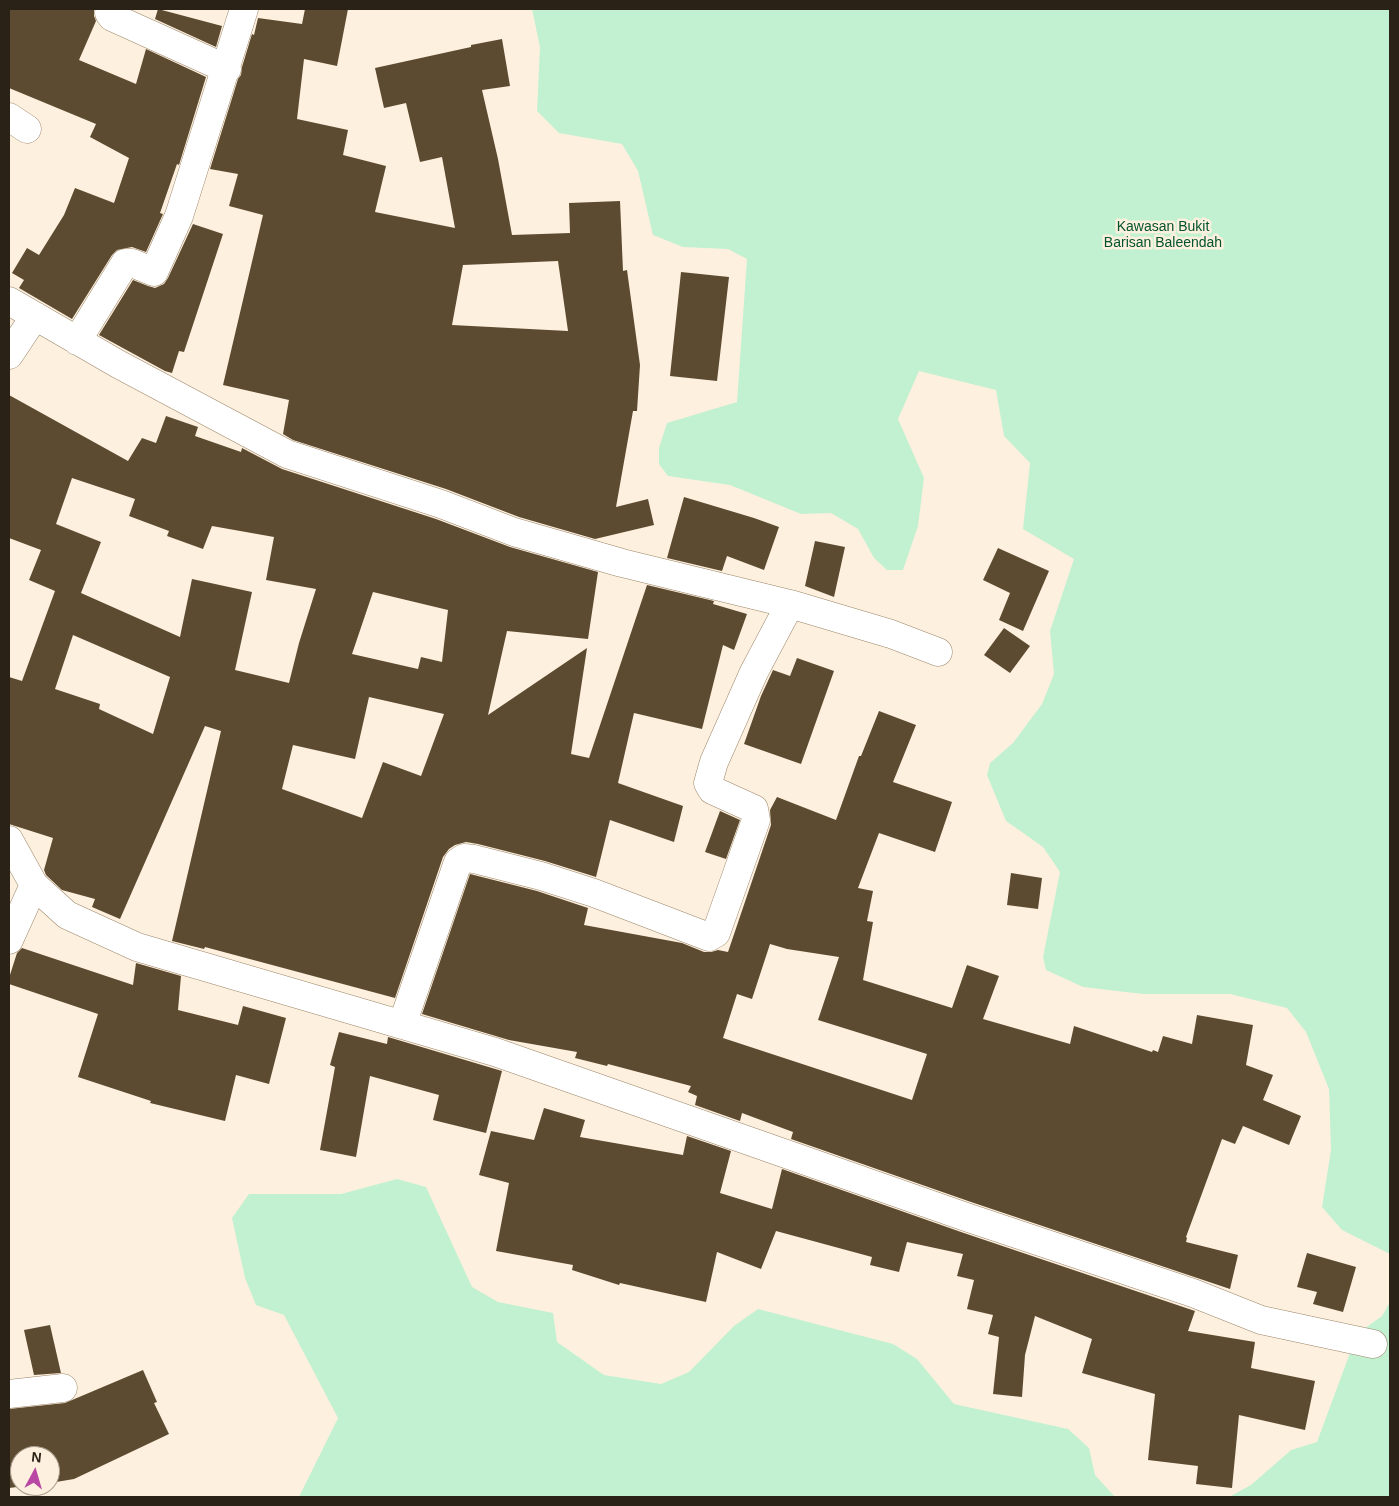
<!DOCTYPE html>
<html>
<head>
<meta charset="utf-8">
<style>
	body { margin:0 }
	#map { position:relative; width:1399px; height:1506px; overflow:hidden; background:#fef0de; font-family:Helvetica,sans-serif }
	canvas { display:block }
	.frame { position:absolute; inset:0; border:10px solid #2a2217; pointer-events:none }
	.north { position:absolute; left:10px; top:1446px; width:50px; height:50px; box-sizing:border-box; background:#fef0de; border:1px solid #a99e8e; border-radius:50%; rotate:6deg; font-size:14px; font-weight:700; line-height:20px; text-align:center; color:#2a2217 }
	.north::after { content:''; display:block; margin:auto; width:18px; height:22px; background:#b948a4; clip-path:polygon(50% 0,100% 100%,50% 72%,0 100%) }
</style>
</head>
<body>
<div id="map">
<canvas width="1399" height="1506"></canvas>
<div class="frame"></div>
<div class="north">N</div>
</div>
<script>
const ctx = document.querySelector('canvas').getContext('2d');
ctx.lineJoin = 'round';
function paint(path, color) { ctx.fillStyle = color; ctx.fill(path, 'evenodd'); }
function trace(path, color, width, dash) { ctx.strokeStyle = color; ctx.lineWidth = width; ctx.lineCap = dash ? 'butt' : 'round'; ctx.setLineDash(dash || []); ctx.stroke(path); }
function label(font, color, halo, rows, align = 'center') {
  ctx.font = font + ' Helvetica,sans-serif'; ctx.lineWidth = 5; ctx.setLineDash([]); ctx.textBaseline = 'middle'; ctx.strokeStyle = halo; ctx.fillStyle = color; for (const [text, x, y, turn = 0] of rows) {
    ctx.save(); ctx.translate(x, y); ctx.rotate((+turn || 0) * Math.PI / 180); ctx.textAlign = isNaN(turn) ? turn : align; if (halo) ctx.strokeText(text, 0, 0); ctx.fillText(text, 0, 0); ctx.restore();
  }
}
const green = new Path2D(`
	M532,9H1390V1254L1342,1230L1322,1207L1331,1150L1329,1089L1306,1032L1287,1008L1230,994H1143L1083,987L1046,970L1043,957L1060,872L1043,847L1006,821L987,775L990,763L1013,743L1042,704L1054,674L1050,631L1074,559L1023,529L1030,463L1004,436L996,390L919,371L898,419L924,478L918,526L903,570H887L874,558L858,529L831,513L801,514L730,485L668,476L659,464V448L667,423L737,402L747,259L728,249L683,247L653,235L638,171L622,144L559,133L537,111L540,47Z
	M397,1179L426,1187L472,1287L498,1302L553,1313L557,1342L604,1375L661,1384L689,1372L734,1326L758,1309L893,1344L917,1359L954,1404L1068,1429L1089,1448L1095,1475L1115,1497H1118H299L338,1418L284,1315L256,1305L245,1278L232,1218L249,1194H341Z
	M1390,1302V1497H1229L1251,1485L1291,1450L1317,1442L1357,1334L1382,1316Z`);
const building = new Path2D(`
	M9,9H94V16L96,21L79,60L136,84L146,49L206,77L179,165L177,164L160,213L163,214L146,252L132,247L117,250L112,255L72,319L19,288L24,280L12,273L27,248L39,255L64,215L75,188L114,203L129,158L90,137L96,124L9,88Z
	M158,9L222,26L216,47L155,19Z
	M305,9H348L337,66L304,59L297,119L348,130L343,155L386,166L375,212L455,228L442,157L420,162L406,103L384,108L375,68L471,47V45L502,39L510,86L482,90L498,159L512,235L570,233L569,203L620,201L623,271L627,270L640,365L637,411H633L616,507L648,499L654,525L595,539L519,517L446,489L293,440L283,434L289,400L223,385L263,215L229,206L238,174L210,169L238,79L241,75L242,67L252,34L254,35L258,18L302,24ZM558,261L568,331L452,325L463,265Z
	M193,224L223,234L184,352L179,351L172,373L165,371L99,335L133,280L148,286L155,288L164,284L168,278Z
	M681,272L729,277L717,381L670,376Z
	M9,395L128,461L142,438L156,443L166,416L198,427L195,436L241,452L242,448L282,469L436,519L510,547L598,572L588,639L507,631L488,715L587,648L571,754L589,758L647,585L714,601L713,604L747,614L734,650L723,645L702,729L634,713L618,783L683,806L674,842L610,820L596,877L545,861L478,844L466,842L455,845L449,849L443,857L395,998L205,947L204,949L172,941L221,731L205,726L120,919L92,907L95,899L62,890L46,875L44,870L53,838L9,824V677L22,681L55,591L29,580L41,550L9,538ZM72,478L135,499L129,516L169,531L167,536L203,549L212,526L274,537L266,580L316,589L299,643L289,683L235,670L252,592L192,579L180,637L81,593L101,542L56,524ZM373,592L448,610L442,662L421,657L418,669L352,654ZM73,635L170,677L153,734L99,709L100,704L55,689ZM369,697L444,714L421,776L383,762L362,818L282,789L293,745L355,759Z
	M684,497L754,518L779,527L764,570L727,556L722,571L667,558Z
	M815,541L845,547L834,597L805,586Z
	M998,548L1049,571L1023,631L999,620L1010,593L983,580Z
	M1004,628L1030,646L1010,673L984,655Z
	M797,658L834,671L801,764L744,744L761,696L773,670L790,676Z
	M879,711L916,725L893,782L952,802L935,852L879,833L858,888L873,891L867,921L873,922L863,980L952,1008L967,965L999,976L983,1019L1070,1044L1074,1026L1152,1052L1153,1050L1158,1052L1163,1036L1192,1044L1197,1015L1253,1025L1246,1065L1273,1075L1263,1100L1301,1116L1289,1145L1243,1126L1235,1144L1222,1139L1186,1237L1187,1238L1186,1242L1238,1255L1230,1289L971,1202L791,1139L793,1132L742,1113L740,1121L695,1105L697,1096L688,1092L691,1086L608,1064L607,1066L575,1058L577,1052L509,1040L422,1014L470,874L537,891L588,908L584,925L682,943L704,952H711L718,950L728,952L771,825L770,810L777,797L836,820L859,756H861ZM770,944L787,949L839,957L818,1020L927,1054L912,1100L723,1038L737,994L752,999Z
	M720,811L740,820L726,859L705,852Z
	M1011,873L1042,878L1038,909L1007,905Z
	M22,948L133,985L136,963L181,976L178,1010L238,1025L243,1006L286,1018L269,1084L236,1075L225,1121L150,1103L151,1101L78,1077L98,1014L9,984V978L17,953Z
	M339,1032L387,1044L388,1037L502,1071L486,1133L433,1120L439,1095L370,1076L356,1157L320,1150L335,1067L330,1065Z
	M544,1108L585,1120L580,1137L683,1155L687,1136L731,1151L720,1193L772,1209L782,1169L961,1232L1195,1311L1188,1331L1255,1342L1251,1368L1315,1381L1305,1430L1239,1415L1232,1488L1196,1484L1198,1466L1148,1460L1155,1394L1082,1373L1092,1339L1035,1316L1025,1355L1022,1397L993,1394L999,1337L988,1334L993,1315L967,1309L974,1280L957,1276L963,1254L907,1242L899,1272L870,1265L872,1257L776,1231L761,1269L717,1252L706,1302L620,1283L619,1285L572,1270L573,1265L496,1251L509,1183L479,1175L491,1131L534,1140Z
	M1307,1253L1356,1267L1343,1312L1313,1304L1317,1292L1297,1287Z
	M50,1325L61,1373L34,1375L24,1330Z
	M143,1370L157,1402L154,1403L169,1434L74,1479L50,1483V1456H20V1486H25L9,1488V1409L65,1403Z`);
const minor = new Path2D(`
	M110,9L109,13L112,17L227,69
	M9,117L27,129
	M9,301L118,364L287,454L441,504L514,532L622,563L790,604L891,634L938,652
	M77,341L125,263H132L154,272L179,216L244,9
	M9,355L35,316
	M9,840L34,885L67,915L137,947L495,1052L966,1217L1193,1293L1261,1320L1373,1344
	M9,940L34,885
	M402,1025L458,862L464,858L474,859L541,876L594,893L709,937L716,933L756,820L754,809L712,790L708,783L714,762L754,672L790,604
	M9,1394L63,1388`);
const parkNames = [
	["Kawasan Bukit",1163,227],
	["Barisan Baleendah",1163,243]
];
paint(green, '#c1f1d1');
paint(building, '#5d4b31');
trace(minor, '#9b866a', 29);
trace(minor, '#fff', 28);
label('14px', '#00542e', '#fef0de', parkNames);
</script>
</body>
</html>
